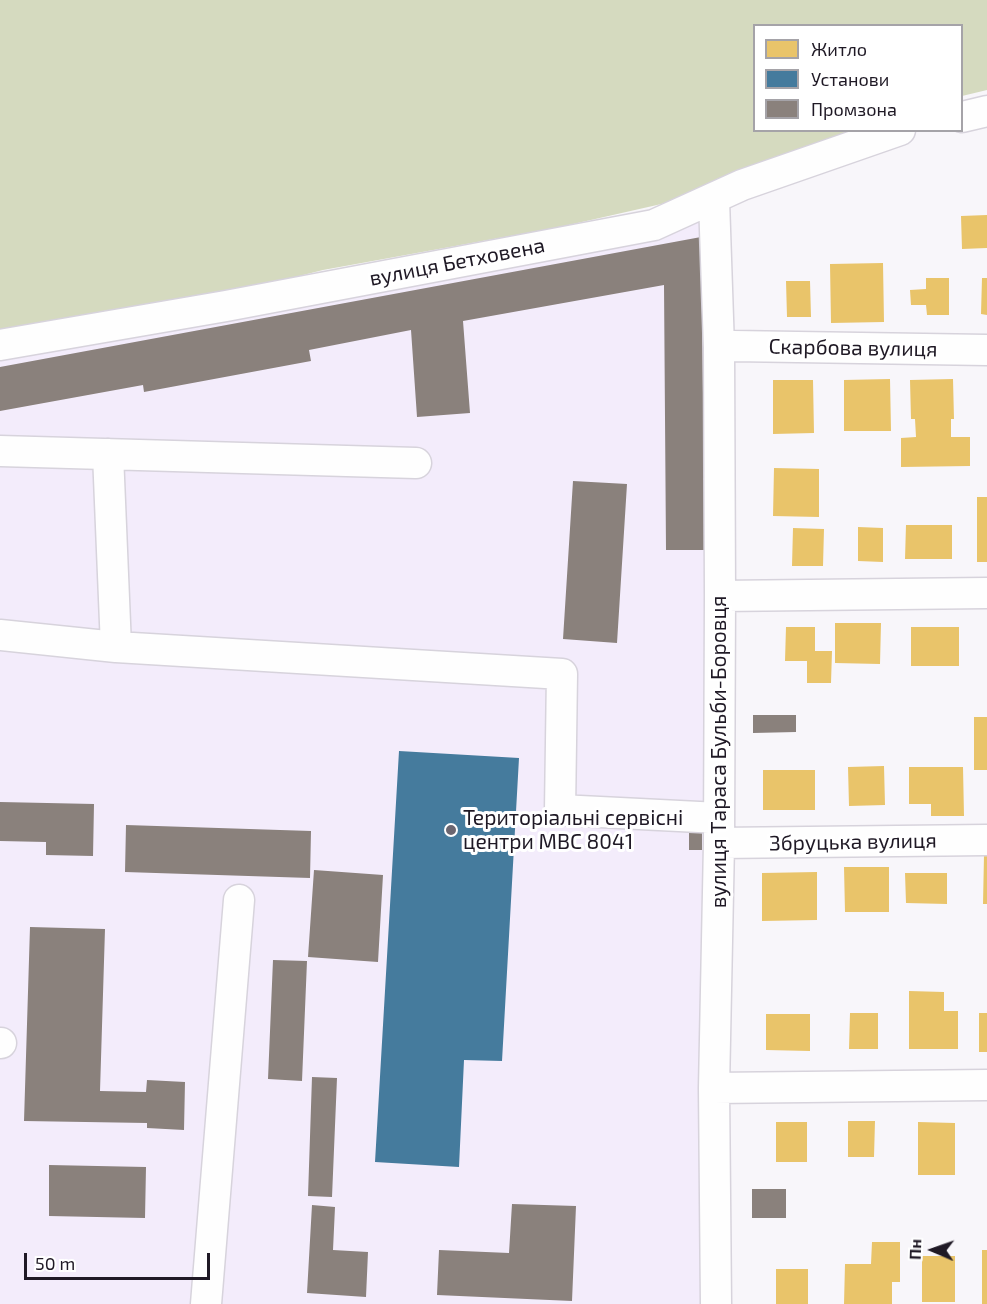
<!DOCTYPE html>
<html>
<head>
<meta charset="utf-8">
<style>
	body { margin:0 }
	#map { position:relative; width:987px; height:1304px; overflow:hidden; background:#f8f6fa; font-family:"Exo 2",sans-serif }
	canvas { display:block }
	.legend { position:absolute; left:753px; top:24px; width:210px; height:108px; box-sizing:border-box; background:#fff; border:2px solid #a5a3a8; margin:0; padding:8px 10px; list-style:none; font-size:18px; color:#1f1925 }
	.legend li { display:flex; align-items:center; gap:12px; height:30px }
	.legend b { width:30px; border:2px solid #a5a3a8 }
	.north { position:absolute; left:903px; top:1220px; width:60px; height:60px; -webkit-text-stroke:4px #fff; paint-order:stroke; rotate:272deg; font-size:16px; font-weight:700; line-height:24px; text-align:center; color:#1f1925 }
	.north::after { content:''; display:block; margin:auto; width:21px; height:27px; background:#1f1925; clip-path:polygon(50% 0,100% 100%,50% 72%,0 100%) }
	.scale { position:absolute; left:24px; top:1253px; width:186px; height:27px; box-sizing:border-box; border:3px solid #1f1925; border-top:0; padding-left:8px; font-size:18px; line-height:21px; white-space:nowrap; color:#1f1925; -webkit-text-stroke:4px #fff; paint-order:stroke }
</style>
</head>
<body>
<div id="map">
<canvas width="987" height="1304"></canvas>
<ul class="legend">
<li><b style="height:16px;background:#e9c46a"></b>Житло</li>
<li><b style="height:16px;background:#457b9d"></b>Установи</li>
<li><b style="height:16px;background:#8a817c"></b>Промзона</li>
</ul>
<div class="north">Пн</div>
<div class="scale">50 m</div>
</div>
<script>
const ctx = document.querySelector('canvas').getContext('2d');
ctx.lineJoin = 'round';
function paint(path, color) { ctx.fillStyle = color; ctx.fill(path, 'evenodd'); }
function trace(path, color, width, dash) { ctx.strokeStyle = color; ctx.lineWidth = width; ctx.lineCap = dash ? 'butt' : 'round'; ctx.setLineDash(dash || []); ctx.stroke(path); }
function label(font, color, halo, rows, align = 'center') {
  ctx.font = font + ' "Exo 2",sans-serif'; ctx.lineWidth = 6; ctx.setLineDash([]); ctx.textBaseline = 'middle'; ctx.strokeStyle = halo; ctx.fillStyle = color; for (const [text, x, y, turn = 0] of rows) {
    ctx.save(); ctx.translate(x, y); ctx.rotate((+turn || 0) * Math.PI / 180); ctx.textAlign = isNaN(turn) ? turn : align; if (halo) ctx.strokeText(text, 0, 0); ctx.fillText(text, 0, 0); ctx.restore();
  }
}
const built = new Path2D(`
	M714,200L716,1304H0V345Z`);
const forest = new Path2D(`
	M0,0H987V90L962,96V26H754V130L850,131L679,200L560,227L323,270L205,300L0,331Z`);
const homes = new Path2D(`
	M987,215V248L962,249L961,216Z
	M883,263L884,322L831,323L830,264Z
	M926,278H949V315H927L926,305H911L910,290L926,289Z
	M982,278H987V315L981,314Z
	M786,281H810L811,317H787Z
	M890,379L891,431H844V380Z
	M953,379L954,419H951V437H970V466L901,467V438L916,437L915,419H911L910,380Z
	M773,380H813L814,433L773,434Z
	M774,468L819,469V517L773,516Z
	M977,497H987V562H977Z
	M906,525H952V559H905Z
	M858,527L883,528V562L858,561Z
	M793,528L824,529L823,566H792Z
	M835,623H881L880,664L835,663Z
	M786,627H815V651H832L831,683H807V661H785Z
	M911,627H959V666H911Z
	M974,717H987V770H974Z
	M884,766L885,805L849,806L848,767Z
	M909,767H963L964,816H931V804H909Z
	M763,770H815V810H763Z
	M984,855H987V904H983Z
	M844,867H889V912H845Z
	M817,872V920L762,921V873Z
	M905,873H947V904L906,903Z
	M909,991L944,992V1011H958V1049H909Z
	M850,1013H878V1049H849Z
	M979,1013H987V1052H979Z
	M766,1014H810V1051L766,1050Z
	M848,1121H875L874,1157H848Z
	M776,1122H807V1162H776Z
	M918,1122L955,1123V1175H918Z
	M872,1242H900V1282H892V1304H844L845,1264H871Z
	M982,1250H987V1304H982Z
	M922,1256H955V1302H922Z
	M776,1269H808V1304H776Z`);
const public = new Path2D(`
	M399,751L519,758L502,1061L464,1060L459,1167L375,1162Z`);
const industry = new Path2D(`
	M701,237L705,550H666L664,285L463,321L470,413L417,417L411,330L309,350L311,361L144,392L143,385L0,411V367Z
	M573,481L627,484L617,643L563,639Z
	M753,715H796V732L753,733Z
	M0,802L94,804L93,856L46,855V842L0,841Z
	M126,825L311,831L310,878L125,872Z
	M689,833H702V850H689Z
	M314,870L383,875L378,962L308,957Z
	M30,927L105,929L100,1091L146,1092L147,1080L185,1082L184,1130L147,1128V1123L24,1121Z
	M273,960L307,961L302,1081L268,1079Z
	M312,1077L337,1078L332,1197L308,1196Z
	M49,1165L146,1167L145,1218L49,1216Z
	M752,1189H786V1218H752Z
	M512,1204L576,1206L572,1301L437,1295L439,1250L509,1253Z
	M312,1205L335,1207L333,1250L368,1252L366,1297L307,1293Z`);
const minor = new Path2D(`
	M962,117L987,111
	M714,200L719,348L720,596L719,843L714,1088L716,1304
	M0,345L226,306L654,225L742,185L900,130
	M719,348L734,346L987,350
	M0,451L416,463
	M108,454L116,647
	M720,596L987,593
	M0,635L116,647L562,674L560,810L719,818
	M719,843L987,840
	M0,1043H1
	M714,1088L987,1085
	M206,1304L239,900`);
const markers = [
	[451,830,6,"#6b6670"]
];
const streetNames = [
	["вулиця Бетховена",457,262,-11],
	["Скарбова вулиця",853,348,1],
	["вулиця Тараса Бульби-Боровця",719,752,-90],
	["Збруцька вулиця",853,842,-1]
];
const poiNames = [
	["Територіальні сервісні",463,818],
	["центри МВС 8041",463,842]
];
paint(built, '#f3ecfb');
paint(forest, '#d5dabf');
paint(homes, '#e9c46a');
paint(public, '#457b9d');
paint(industry, '#8a817c');
trace(minor, '#d7d3dc', 33);
trace(minor, '#fefefe', 30);
for (const [x, y, r, color] of markers) { const dot = new Path2D(); dot.arc(x, y, r, 0, 2 * Math.PI); ctx.fillStyle = color; ctx.fill(dot); trace(dot, '#fff', 2); }
label('21px', '#1f1925', '#fff', streetNames);
label('21px', '#1f1925', '#fff', poiNames, 'left');
</script>
</body>
</html>
